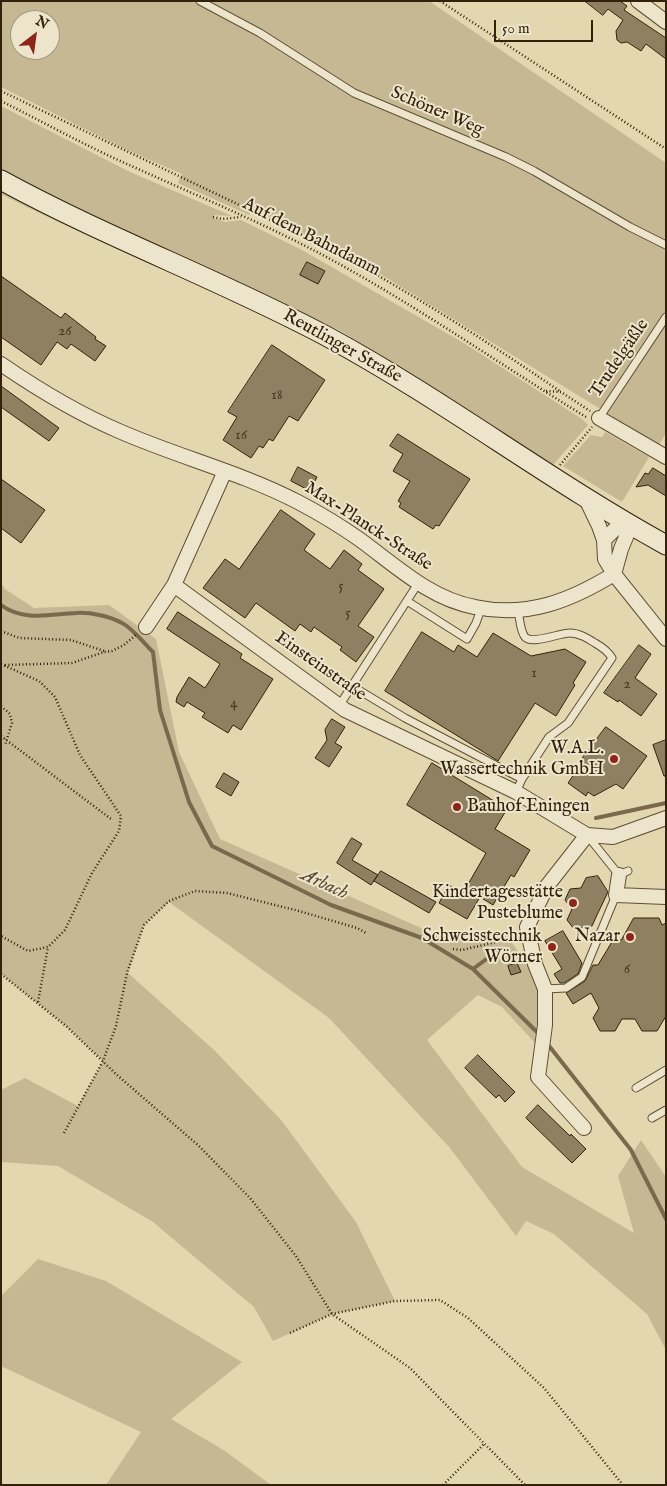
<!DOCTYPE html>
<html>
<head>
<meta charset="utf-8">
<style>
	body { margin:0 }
	#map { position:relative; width:667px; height:1486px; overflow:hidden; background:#e3d7af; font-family:"IM FELL English",serif }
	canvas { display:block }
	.frame { position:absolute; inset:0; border:2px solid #34210c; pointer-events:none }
	.north { position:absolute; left:10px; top:10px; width:50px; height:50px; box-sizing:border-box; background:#ede5cb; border:1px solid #a3977f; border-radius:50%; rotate:30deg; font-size:14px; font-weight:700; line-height:20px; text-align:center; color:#34210c }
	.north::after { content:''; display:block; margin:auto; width:18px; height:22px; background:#8f2418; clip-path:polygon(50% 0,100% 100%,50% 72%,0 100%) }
	.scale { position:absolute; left:494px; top:20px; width:99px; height:22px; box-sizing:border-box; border:2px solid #34210c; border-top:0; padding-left:6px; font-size:15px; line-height:18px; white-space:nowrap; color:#34210c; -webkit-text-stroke:4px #ede5cb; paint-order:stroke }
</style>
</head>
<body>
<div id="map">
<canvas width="667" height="1486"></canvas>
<div class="frame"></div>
<div class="north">N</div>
<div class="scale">50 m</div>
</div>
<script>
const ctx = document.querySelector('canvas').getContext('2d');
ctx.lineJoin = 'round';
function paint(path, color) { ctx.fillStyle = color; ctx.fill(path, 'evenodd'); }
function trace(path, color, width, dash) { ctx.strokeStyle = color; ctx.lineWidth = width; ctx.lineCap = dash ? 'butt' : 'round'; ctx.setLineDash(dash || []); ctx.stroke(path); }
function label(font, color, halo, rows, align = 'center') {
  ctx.font = font + ' "IM FELL English",serif'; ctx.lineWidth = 4; ctx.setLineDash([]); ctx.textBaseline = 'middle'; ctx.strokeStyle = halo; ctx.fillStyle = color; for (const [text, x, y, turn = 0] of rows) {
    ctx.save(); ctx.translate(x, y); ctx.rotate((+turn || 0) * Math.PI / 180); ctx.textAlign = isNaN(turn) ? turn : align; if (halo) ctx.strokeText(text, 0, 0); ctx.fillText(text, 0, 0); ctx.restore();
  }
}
const green = new Path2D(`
	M1,1H429L666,163V433L659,445L351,256L253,209L249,215L178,183L182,174L123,148L1,87ZM20,20H50V50H20Z
	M1,106L130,172L232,216L214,215L213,218L225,222L241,220L302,250L462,342L582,419L588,425L553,465L462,406L339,330L30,187L1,170Z
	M1,191L38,209L244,304L324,343L496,449L494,450C433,412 373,372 309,339C209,286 102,245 1,194Z
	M605,432L649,457L622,502L563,466L591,435L602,437Z
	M1,583L5,589L34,608L109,605L156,639L179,752L220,839L437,935H507L540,985L535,1043L502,1007L478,995L427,1040L522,1167L634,1233L618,1176L641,1140L666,1177V1350L647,1314L554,1234L526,1221L516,1236L450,1148L329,1018L169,902L144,925L128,973L214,1050L282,1121L356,1222L395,1301L332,1314L273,1341L254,1307L153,1222L58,1166L1,1162V1090L25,1078L78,1106L103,1061L66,1026L1,974Z
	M38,1259L106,1281L242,1362L171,1419L225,1451L271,1485H106L141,1432L1,1366V1296Z`);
const stream = new Path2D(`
	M1,605C24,622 51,614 76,613C90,612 109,616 122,623C132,628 144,643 153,652L160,710L189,802L212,846L331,905L422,938L473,969L540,1035
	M596,818L666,803
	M473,969L500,949
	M546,1042L631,1150L666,1219`);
const building = new Path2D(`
	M585,1H620L627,6L624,10L666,38V59L646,44L641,51L627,42L621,43L617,40L616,31L623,20L608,9L603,15Z
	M307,262L325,271L318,284L300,275Z
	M1,276L61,318L65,313L96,337L95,339L106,346L95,361L71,344L67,349L57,342L41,365L1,337Z
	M272,345L325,380L298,421L289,416L273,441L269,439L263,448L259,446L251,458L223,440L237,417L228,412Z
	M1,386L59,428L49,441L1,407Z
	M398,434L470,479L439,526L436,525L433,529L399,507L401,503L398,501L410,481L393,471L403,454L390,446Z
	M298,467L317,477L310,491L291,481Z
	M653,468L666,476V496L648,485L636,487L645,473L648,474Z
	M1,479L45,510L21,543L1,528Z
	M281,510L315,534L304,550L330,569L344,550L362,564L358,570L384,589L358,626L374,637L356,662L340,650L342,647L314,627L311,632L300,624L295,631L256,603L245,618L203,588L225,559L239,569Z
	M178,612L242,654L240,658L273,679L241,730L233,725L228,733L202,717L205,713L187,702L184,707L176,702L177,697L189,677L205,688L220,664L167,629Z
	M422,632L454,652L458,645L477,657L493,633L531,656L565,649L586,662L573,683L575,685L556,716L535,703L498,761L385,691Z
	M639,645L651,654L635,678L657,694L641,716L619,700L618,702L604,693Z
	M332,719L345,727L335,743L342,747L329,767L315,758L327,740L325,730Z
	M606,727L647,756L623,789L616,784L594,796L588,792L586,796L568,783L583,761L582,760L583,757Z
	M666,740V776H664L653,745Z
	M432,763L507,809L495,829L530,850L514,877L511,875L493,905L480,897L467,919L439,903L449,885L463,893L486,853L407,805Z
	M224,773L239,782L231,796L216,787Z
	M352,838L362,844L352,860L378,875L371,885L337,863Z
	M381,871L436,902L429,913L374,881Z
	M598,876L608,892L597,915L592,926L574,929L567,920L572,909L565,900L570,889L581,888L586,878Z
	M634,918H659L662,925L666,923V1016L657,1031H642L635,1019H622L615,1031H600L593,1018L599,1008L591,993L573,1004L566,993L585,981L593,965H598L613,940H621Z
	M563,931L582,963L578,974L564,983H560L554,974L562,969L545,941Z
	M517,963L521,972L511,975L508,966Z
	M478,1055L515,1092L505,1102L499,1095L496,1098L465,1068Z
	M538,1105L570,1136L571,1134L586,1149L572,1163L526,1118Z`);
const path = new Path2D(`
	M440,1L666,149
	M1,91L323,245C405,289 484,339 561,392
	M1,101C39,120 77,141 116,159C188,192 262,222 332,260C420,308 501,365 586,417
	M213,217L222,219L241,217
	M546,391L561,392L590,411
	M560,465L592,427
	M1,631L19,638L71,640L104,651
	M1,664L39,681L55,697L80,755L121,816L119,831L92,873L65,930L48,947L28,951L1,936
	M5,665L72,663L104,652L112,651L124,645L137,634
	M1,706L10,714L12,723L5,745
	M1,736L111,819
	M453,949L462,950L517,937
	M1,974L66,1026L117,1075L199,1146L250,1198L296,1256L332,1314L410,1368L525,1485
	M38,1002L48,947
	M64,1133L103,1061L116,1026L127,973L144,925L169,901L195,891L227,893L299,911L357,928L366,933
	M290,1333L332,1314L395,1301L440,1300L468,1318L544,1388L623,1485
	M443,1485L485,1443`);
const lane = new Path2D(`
	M200,1L260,33L354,93L506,157L534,171L630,227L666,245
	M599,418L666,317
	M407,601L467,639L476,623L481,609
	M518,611C520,619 520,631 525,637C532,645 559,633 570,633C579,633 587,638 595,643C602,647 608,651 612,658L568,723L549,737L522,779
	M352,686L405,718L522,779L516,792
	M339,706L419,582
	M587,835L619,875L628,871
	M545,989L566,988L582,977L616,895
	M636,1088L666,1070
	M652,1118L666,1110`);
const street = new Path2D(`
	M638,1L666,22
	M1,364C39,390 77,413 119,431C178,457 240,472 298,502C319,513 339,525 359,539C395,565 430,599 475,607C527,618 570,601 614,574
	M599,418L666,457
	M585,497L599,526L604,540L605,559L614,574L666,639
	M604,540L615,529L631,525
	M614,574L621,549L631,525
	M174,585L345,710L516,792L587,835L613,837L666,818
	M146,627L174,585L225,471
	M619,875L616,895L666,897
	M584,1128L538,1077L545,1025V989L535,964L527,927L547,886L587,835`);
const secondary = new Path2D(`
	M1,180C107,238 221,280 328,337C444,400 550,481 666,545`);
const markers = [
	[614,759,5,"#8f2418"],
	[457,807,5,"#8f2418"],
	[573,903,5,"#8f2418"],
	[630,937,5,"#8f2418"],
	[552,947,5,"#8f2418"]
];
const numberNames = [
	["26",65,332],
	["18",277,396],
	["16",241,436],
	["5",341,587],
	["5",348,614],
	["1",534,674],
	["2",627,685],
	["4",234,704],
	["6",627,970]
];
const streetNames = [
	["Schöner Weg",437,112,23],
	["Auf dem Bahndamm",311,238,27],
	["Reutlinger Straße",342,347,29],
	["Trudelgäßle",620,359,-56],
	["Max-Planck-Straße",368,527,33],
	["Einsteinstraße",320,667,35]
];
const poiNames = [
	["W.A.L.",604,749],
	["Wassertechnik GmbH",604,770],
	["Bauhof Eningen",467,807,"left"],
	["Kindertagesstätte",563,893],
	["Pusteblume",563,914],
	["Schweisstechnik",542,937],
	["Wörner",542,958],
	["Nazar",620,937]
];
const waterNames = [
	["Arbach",324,885,25]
];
paint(green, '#c5b893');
trace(stream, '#7a694d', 4);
paint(building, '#8f8061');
trace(building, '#34210c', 1);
trace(lane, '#604e35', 9);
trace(street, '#604e35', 16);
trace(secondary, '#34210c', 21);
trace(path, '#34210c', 2.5, [1, 2.5]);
trace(lane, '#ede5cb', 7);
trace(street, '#ede5cb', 14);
trace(secondary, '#ede5cb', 19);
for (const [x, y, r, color] of markers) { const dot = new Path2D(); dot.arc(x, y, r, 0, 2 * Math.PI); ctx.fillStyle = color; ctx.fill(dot); trace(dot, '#ede5cb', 2); }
label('15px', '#4b3921', null, numberNames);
label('18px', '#34210c', '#ede5cb', streetNames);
label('18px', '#34210c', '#ede5cb', poiNames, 'right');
label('italic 19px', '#5d4b32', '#ede5cb', waterNames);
</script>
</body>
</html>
